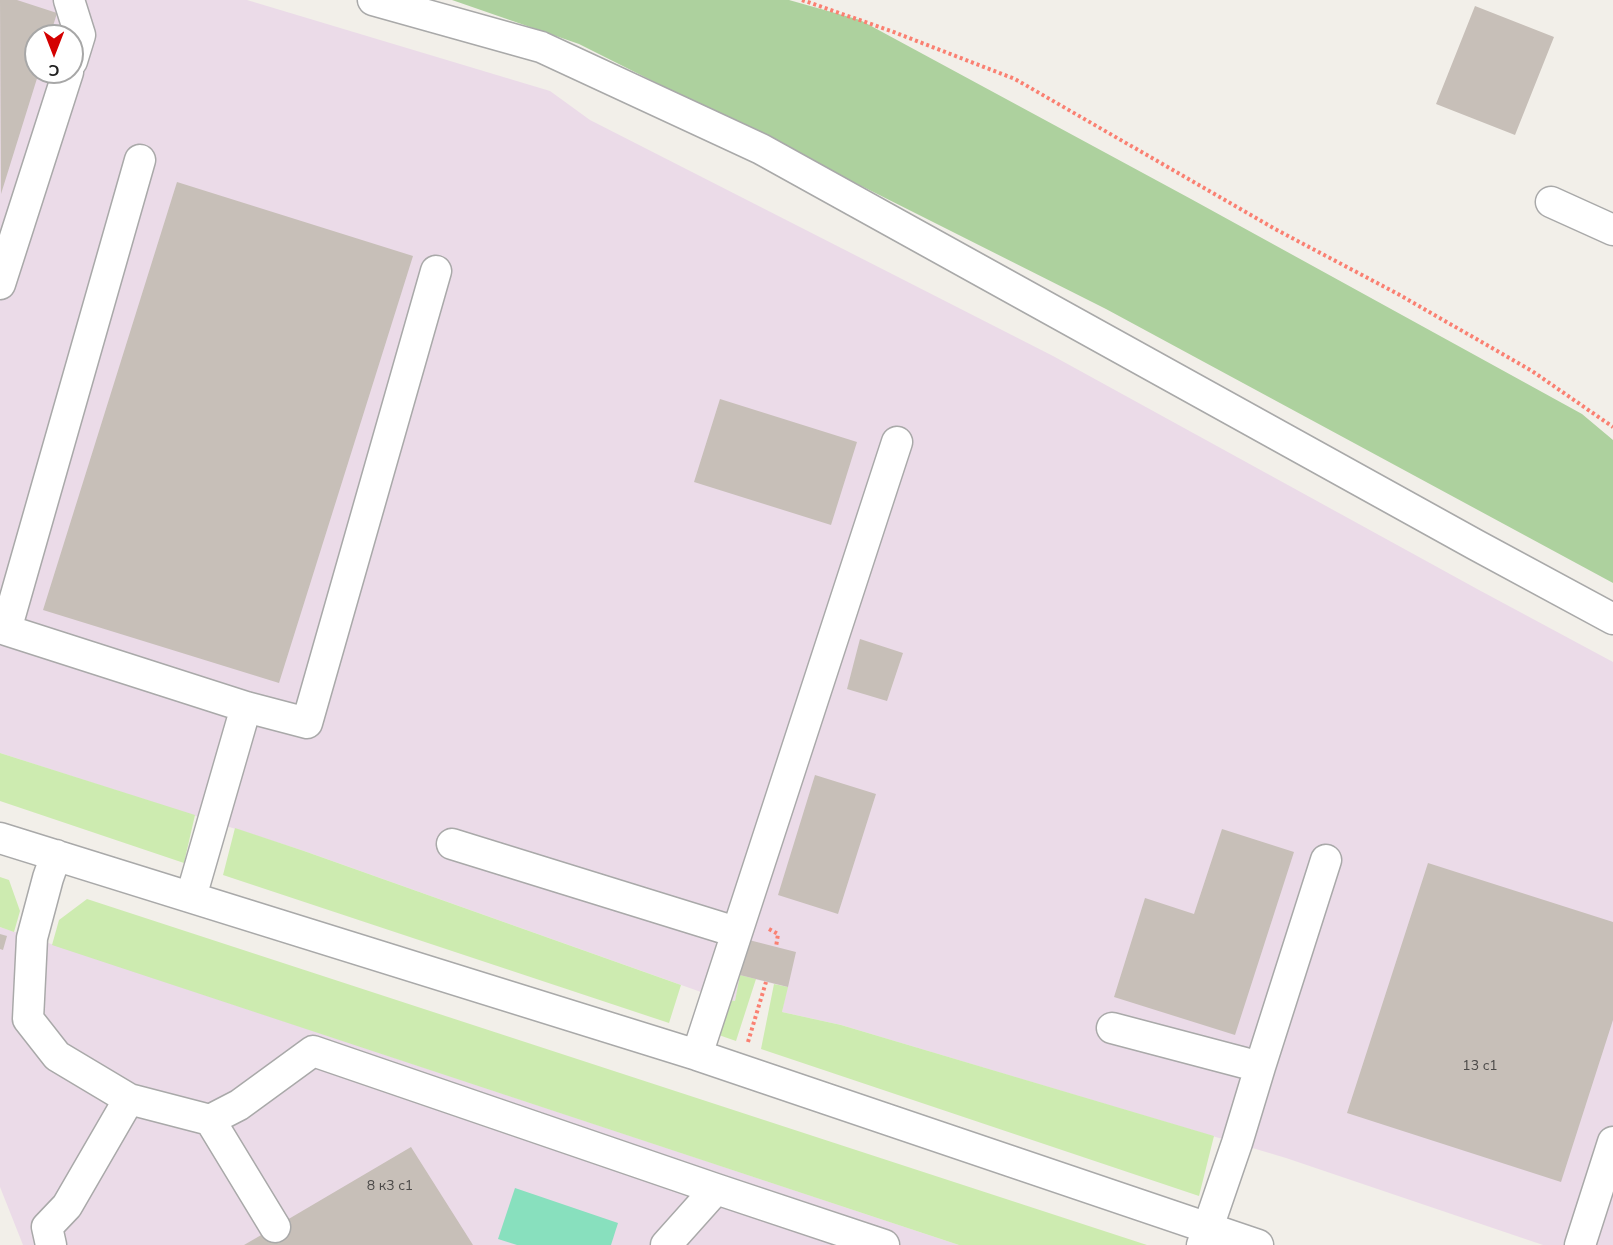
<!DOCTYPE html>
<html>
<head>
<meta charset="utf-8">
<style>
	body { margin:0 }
	#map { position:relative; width:1613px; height:1245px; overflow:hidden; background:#f2efe9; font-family:"Nunito Sans",sans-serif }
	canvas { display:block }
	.north { position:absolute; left:24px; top:24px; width:60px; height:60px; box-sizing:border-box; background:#fff; border:2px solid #a7a7a7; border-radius:50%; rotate:180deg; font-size:16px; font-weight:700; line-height:24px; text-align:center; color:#222 }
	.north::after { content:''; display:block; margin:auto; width:21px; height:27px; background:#d40000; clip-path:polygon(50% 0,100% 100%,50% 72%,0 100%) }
</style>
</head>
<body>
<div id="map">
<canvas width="1613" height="1245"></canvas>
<div class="north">С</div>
</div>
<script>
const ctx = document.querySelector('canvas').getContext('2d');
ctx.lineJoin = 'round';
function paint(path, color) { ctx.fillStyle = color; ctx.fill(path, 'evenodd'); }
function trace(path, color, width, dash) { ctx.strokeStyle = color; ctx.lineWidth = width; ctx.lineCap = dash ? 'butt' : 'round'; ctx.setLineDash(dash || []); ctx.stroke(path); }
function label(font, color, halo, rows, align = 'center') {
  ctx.font = font + ' "Nunito Sans",sans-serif'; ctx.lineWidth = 6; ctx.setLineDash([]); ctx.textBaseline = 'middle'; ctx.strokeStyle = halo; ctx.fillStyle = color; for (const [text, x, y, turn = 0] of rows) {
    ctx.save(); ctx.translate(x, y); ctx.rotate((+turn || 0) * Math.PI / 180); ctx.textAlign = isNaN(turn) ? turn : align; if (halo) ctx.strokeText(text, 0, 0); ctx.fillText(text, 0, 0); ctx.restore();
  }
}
const industrial = new Path2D(`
	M0,0H247L550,91L590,120L1053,356L1479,590L1613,662V1245H1543L1286,1158L841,1025L782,1012L787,987L741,976L735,1001L715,997L304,851L0,753ZM36,36H72V72H36Z
	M0,927L959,1245H23L0,1187Z`);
const grass = new Path2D(`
	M0,753L195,815L184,863L0,801Z
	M235,828L304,851L681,985L669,1023L223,875Z
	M0,877L9,880L20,911L14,932L0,927Z
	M87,899L1147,1245H959L52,945L59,920Z
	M740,975L756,979L736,1041L713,1033L723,999L735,1001Z
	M774,984L788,987L782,1012L841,1025L1214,1136L1199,1196L761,1049Z`);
const forest = new Path2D(`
	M452,0H789L860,20L1191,199L1582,414L1613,440V583L1106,309L579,44Z`);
const pitch = new Path2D(`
	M515,1188L618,1223L611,1245H517L498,1239Z`);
const building = new Path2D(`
	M0,0H17L57,13L50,36H36V72H39L1,194Z
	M1475,6L1554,37L1515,135L1436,104Z
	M177,182L413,256L279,683L43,610Z
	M720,399L857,442L831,525L694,482Z
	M860,639L903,653L887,701L847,689Z
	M815,775L876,794L838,914L778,895Z
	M1222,829L1294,852L1235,1035L1114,997L1145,898L1194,914Z
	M1428,863L1613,922V1020L1561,1182L1347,1113Z
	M0,934L7,936L3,950L0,949Z
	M749,940L796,952L788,987L740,975Z
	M411,1147L473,1245H244L275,1227Z`);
const path = new Path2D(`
	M802,0L891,31L1015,79L1275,229L1398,294L1532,371L1613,427
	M769,929L778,934L776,947
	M748,1042L766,982`);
const minor = new Path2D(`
	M69,0L80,35L72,61
	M373,0L541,47L761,149L1476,545L1613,619
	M140,160L6,630L246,707L307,723L436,271
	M1551,202L1613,230
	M0,284L68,72
	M0,838L697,1055L1258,1245
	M452,844L736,932
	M56,855L48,878L32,938L28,1019L57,1056L129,1099L210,1120L239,1105L313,1051L716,1189L884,1245
	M191,897L246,707
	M1112,1028L1260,1067
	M697,1055L897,442
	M210,1120L275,1227
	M51,1245L47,1227L67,1206L129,1099
	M666,1245L716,1189
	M1202,1245L1237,1143L1260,1067L1326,860
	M1580,1245L1613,1142`);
const numberNames = [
	["13 с1",1480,1067],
	["8 к3 с1",390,1187]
];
paint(industrial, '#ebdbe8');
paint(grass, '#cdebb0');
paint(forest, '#add19e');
paint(pitch, '#88e0be');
paint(building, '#c7bfb8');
trace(minor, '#a9a9a9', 33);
trace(path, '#fa8072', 4, [3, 3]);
trace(minor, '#fff', 30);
label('14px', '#4b4948', null, numberNames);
</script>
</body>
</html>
